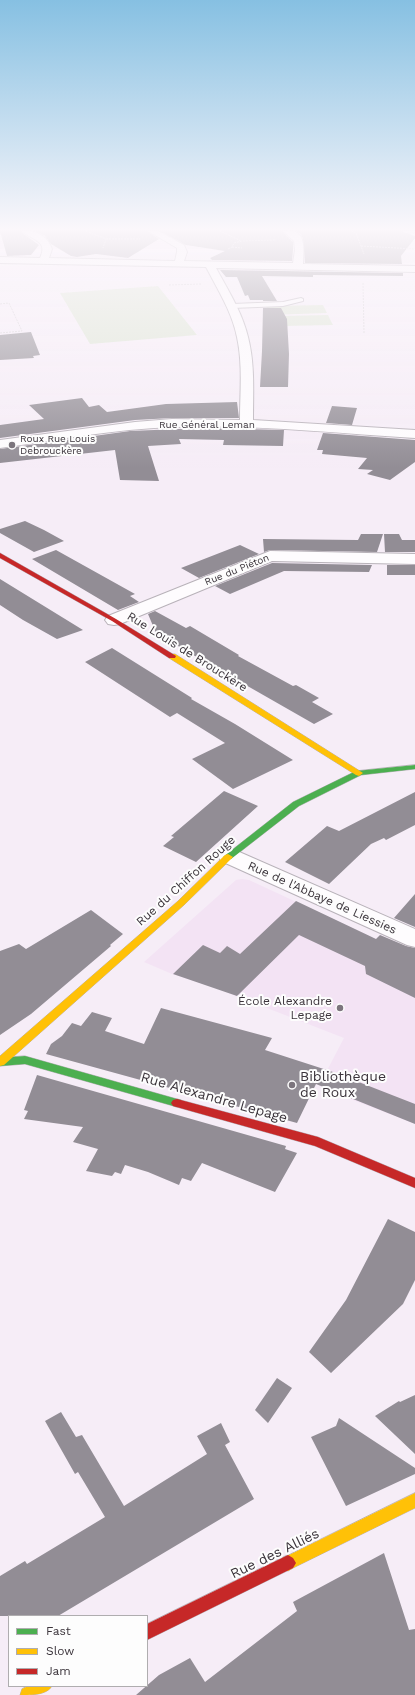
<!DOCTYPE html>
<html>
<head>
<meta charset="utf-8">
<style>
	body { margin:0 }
	#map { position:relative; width:415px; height:1695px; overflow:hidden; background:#f6edf7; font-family:"Work Sans",sans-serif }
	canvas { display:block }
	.legend { position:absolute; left:8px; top:1615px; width:140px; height:72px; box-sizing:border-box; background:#fdfdfd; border:1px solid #afadaf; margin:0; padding:5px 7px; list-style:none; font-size:12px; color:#3b343b }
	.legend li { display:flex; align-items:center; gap:8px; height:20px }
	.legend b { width:20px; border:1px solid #afadaf }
</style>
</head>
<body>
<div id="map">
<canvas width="415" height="1695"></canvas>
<ul class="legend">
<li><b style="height:5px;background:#4caf50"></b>Fast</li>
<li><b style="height:5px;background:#ffc107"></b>Slow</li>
<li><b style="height:5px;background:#c62828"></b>Jam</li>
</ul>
</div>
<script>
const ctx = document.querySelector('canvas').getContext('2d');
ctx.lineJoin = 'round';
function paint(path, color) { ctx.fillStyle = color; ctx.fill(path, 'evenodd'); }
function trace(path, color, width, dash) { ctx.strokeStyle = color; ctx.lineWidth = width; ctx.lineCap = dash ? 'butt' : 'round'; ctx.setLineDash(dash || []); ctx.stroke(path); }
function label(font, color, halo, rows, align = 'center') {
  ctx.font = font + ' "Work Sans",sans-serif'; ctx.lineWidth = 4; ctx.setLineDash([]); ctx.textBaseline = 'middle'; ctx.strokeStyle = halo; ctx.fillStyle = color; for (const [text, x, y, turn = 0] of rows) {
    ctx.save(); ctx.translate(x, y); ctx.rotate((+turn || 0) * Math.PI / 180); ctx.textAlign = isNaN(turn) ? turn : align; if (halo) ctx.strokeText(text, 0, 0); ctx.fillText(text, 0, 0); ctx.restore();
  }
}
const built = new Path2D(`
	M242,879L249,880L415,957V1124L340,1095L343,1090L321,1082L344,1038L213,987L172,974L144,962L236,880Z`);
const green = new Path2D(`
	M158,286L197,335L90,344L60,293Z
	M323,305L327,313L270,315L266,306Z
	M328,315L333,325L283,326L278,316Z`);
const building = new Path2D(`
	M0,231H21L25,235L39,245L31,255L7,256Z
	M35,231H147L159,239L128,258L96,254L77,257L71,256L51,244L45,236Z
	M160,231H282L293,242V250L292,261L212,260L210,258L225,251L186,245Z
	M296,231H401L415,236V238L401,256L402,264L305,263L303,239L301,234Z
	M220,270L403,273V276L313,275V277L262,276L277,301H263V300H250L248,295L245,296L237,277H226Z
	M263,308H281L287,319L289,354L288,387H260L262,351Z
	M31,332L40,355L33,356L34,358L0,360V335Z
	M82,398L89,407L99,405L107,412L166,404L237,402L239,418H172L135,420L0,438V425L44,419L29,405Z
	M332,406L357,408L352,425L326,423Z
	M202,428L284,430L283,446L223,445L224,440L179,439L181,444L148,446L159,481L120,480L115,450L0,463V449L130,431Z
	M323,433L415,440V462L390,480L367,474L373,470L358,469L367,458L322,454L323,450H317Z
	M25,521L44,530L64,541L34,552L0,533V529Z
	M361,534H383L377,552L270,550L264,552L263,539L358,540Z
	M384,534H399L402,540H415V552H385Z
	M240,545L259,554L199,578L181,568Z
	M56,550L135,594L130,596L139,602L118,610L32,559Z
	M272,563L372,565L369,572L284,571L230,594L215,586Z
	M387,565H415V575H387Z
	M0,579L83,630L57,639L23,620L0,605Z
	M155,611L186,628L190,626L239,655L238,656L293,686L296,685L319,698L312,702L333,714L314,724L195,656L156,633L148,614Z
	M112,648L192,698L191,699L235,724L293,760L233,789L192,759L225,743L177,713L170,717L85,662Z
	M224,791L258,806L196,862L163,846L174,837L171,836Z
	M415,792V825L386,840L384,838L371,844L329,884L285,862L327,826L339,831Z
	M415,894V927L394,918Z
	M296,901L376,939L380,935L406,946L415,948V998L366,974L365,966L299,935L237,996L173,974L203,945L220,953L227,946L240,954Z
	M91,910L123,934L110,945L111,946L31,1014L0,1035V951L19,944L26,949Z
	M161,1008L272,1038L265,1050L333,1072L415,1104V1124L316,1084L297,1123L46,1054L51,1044L62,1036L72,1023L81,1026L92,1012L112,1018L105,1031L144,1044Z
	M37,1075L286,1146L285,1149L297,1153L275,1192L202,1163L191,1181L182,1178L179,1185L148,1172L125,1165L121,1174L115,1172L112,1176L86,1171L98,1149L73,1142L83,1127L24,1119L28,1111L24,1110Z
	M388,1219L415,1232V1280L403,1304L331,1373L309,1352L346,1300Z
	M277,1378L292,1388L268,1423L255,1410Z
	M415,1395V1454L375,1416L399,1401L400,1402Z
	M61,1412L76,1437L82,1435L124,1506L207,1454L197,1436L221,1423L230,1442L225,1445L254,1499L58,1616H0V1576L25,1561L27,1564L105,1517L78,1472L75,1474L45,1421Z
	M339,1418L415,1468V1474L346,1506L311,1437L336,1426Z
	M384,1553L409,1630L415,1629V1695H136L159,1675L190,1658L205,1682L297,1611L293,1602Z`);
const path = new Path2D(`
	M86,231L106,239L103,248
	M220,231L241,241
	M351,231L356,233L364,254
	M106,239H140
	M361,246L415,249
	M232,247L242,248
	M228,249L232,247L234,243L242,241L276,240
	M363,283L364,333
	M169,285L201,284
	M0,304L9,303L22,331L0,333`);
const lane = new Path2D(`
	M301,298L303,299V301L283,306L232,308L229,306L232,304L283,302Z`);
const street = new Path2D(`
	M22,231C34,229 48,236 52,249L49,258L175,261L177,252V248L148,231H158L184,245L187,252L184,261L293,263L295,250L294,241L283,231C306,227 304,247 303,264L415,266V272L216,268C228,290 242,312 248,337C255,364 253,393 253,420L415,430V438C334,433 253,424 172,427C116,429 56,440 0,448V440L135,422L172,419L240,420C240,393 243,364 237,337C232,312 218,290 206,267L0,263V257L40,258C49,240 31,240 22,231Z
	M270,551L415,554V564L272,561L120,624L114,625L108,624L105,620L108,616Z
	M229,849L237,851L415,929V947L407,945L221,861L218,856L221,851Z`);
const fast = new Path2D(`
	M415,765V769L361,775L299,806L231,859L228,860L223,857L293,802L356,771Z
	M25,1056L177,1099L181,1100L183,1103L181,1106L177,1107L25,1064L0,1066V1058Z`);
const slow = new Path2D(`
	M169,654H175L363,773L359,776L356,775L169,658Z
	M228,854L233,857L231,859L184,905L4,1065L0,1066V1056L178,901L225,855Z
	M415,1493V1508L293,1568L288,1571L283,1568L280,1563L283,1558Z
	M28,1686H52C47,1695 32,1695 20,1695L22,1689Z`);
const jam = new Path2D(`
	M0,553L116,619L176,656L175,658H169L112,621L0,558Z
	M177,1099L318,1137L415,1178V1188L315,1146L173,1106L171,1103L173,1100Z
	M288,1555L293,1558L296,1563L293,1568L147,1640V1624Z`);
const markers = [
	[12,445,4,"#7c757d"],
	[340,1008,4,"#7c757d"],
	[292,1085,4,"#7c757d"]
];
const farStreetnames = [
	["Rue Général Leman",207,425],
	["Rue du Piéton",237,570,-22]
];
const farPoinames = [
	["Roux Rue Louis",20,439],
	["Debrouckère",20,451]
];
const streetNames = [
	["Rue Louis de Brouckère",187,652,32],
	["Rue du Chiffon Rouge",186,881,-42],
	["Rue de l'Abbaye de Liessies",322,898,24]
];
const poiNames = [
	["École Alexandre",332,1001],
	["Lepage",332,1015]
];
const nearPoinames = [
	["Bibliothèque",300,1077],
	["de Roux",300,1093]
];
const nearStreetnames = [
	["Rue Alexandre Lepage",214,1098,16],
	["Rue des Alliés",275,1554,-26]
];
paint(built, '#f3e3f4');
paint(green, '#dce4d3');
paint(building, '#928d95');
trace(lane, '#b8b2b9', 2);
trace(street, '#b8b2b9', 2);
trace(fast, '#b8b2b9', 1);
trace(slow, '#b8b2b9', 1);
trace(jam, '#b8b2b9', 1);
trace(path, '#d3cfd3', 1, [2, 1]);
paint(lane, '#fefcfe');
paint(street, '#fefcfe');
paint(fast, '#4caf50');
paint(slow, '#ffc107');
paint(jam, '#c62828');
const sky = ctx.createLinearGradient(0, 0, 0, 468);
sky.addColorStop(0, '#86c0e2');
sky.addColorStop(0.49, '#fbf7fb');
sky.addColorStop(1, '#fbf7fb00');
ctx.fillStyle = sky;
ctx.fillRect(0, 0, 415, 468);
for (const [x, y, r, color] of markers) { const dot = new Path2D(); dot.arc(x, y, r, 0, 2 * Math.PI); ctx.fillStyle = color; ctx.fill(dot); trace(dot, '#fdfdfd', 1.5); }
label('10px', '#3b343b', '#fdfdfd', farStreetnames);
label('10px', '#3b343b', '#fdfdfd', farPoinames, 'left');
label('12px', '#3b343b', '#fdfdfd', streetNames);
label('12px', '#3b343b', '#fdfdfd', poiNames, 'right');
label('14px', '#3b343b', '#fdfdfd', nearPoinames, 'left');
label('14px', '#3b343b', '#fdfdfd', nearStreetnames);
</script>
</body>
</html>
